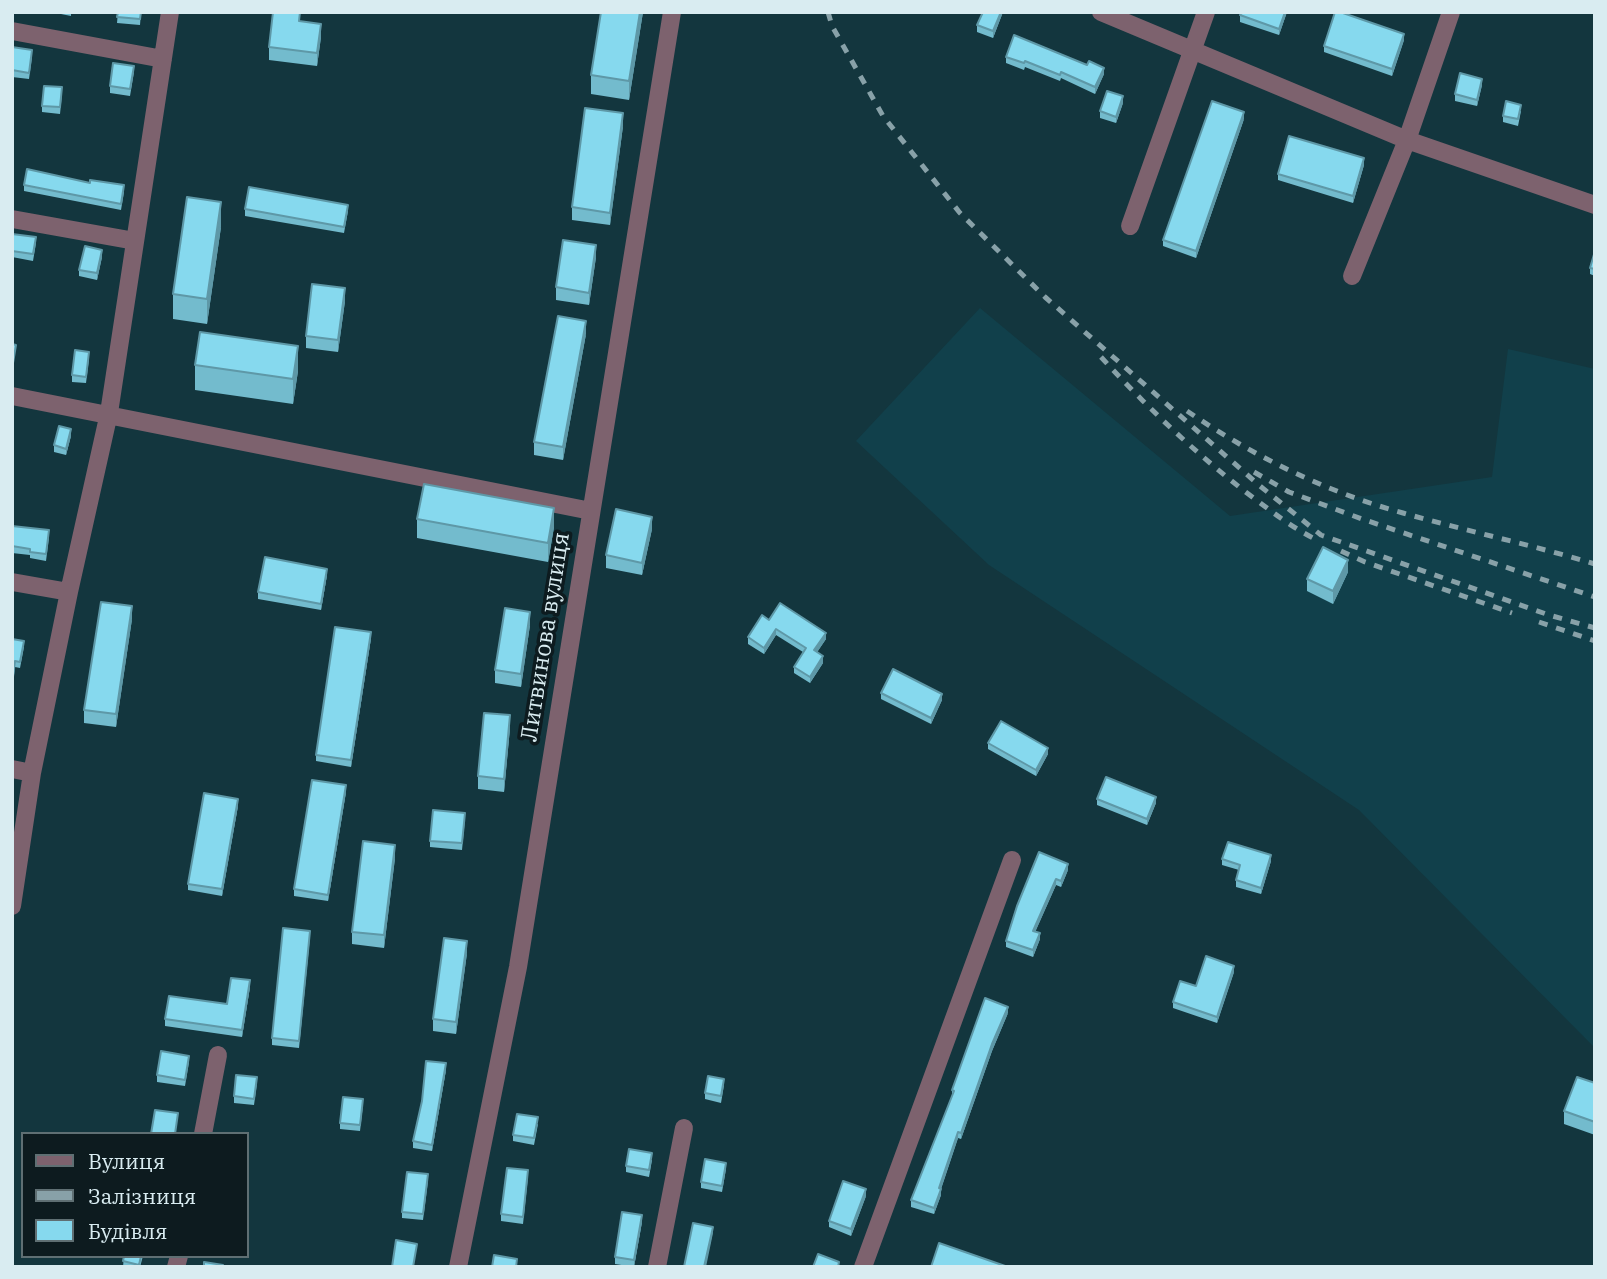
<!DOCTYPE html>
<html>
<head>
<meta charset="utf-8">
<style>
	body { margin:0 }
	#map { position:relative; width:1607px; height:1279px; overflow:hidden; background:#13363e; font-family:"IBM Plex Serif",serif }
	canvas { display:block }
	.frame { position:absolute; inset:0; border:14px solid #d9ecf1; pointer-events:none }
	.legend { position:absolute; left:21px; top:1132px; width:228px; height:126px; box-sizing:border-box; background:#0d1b1f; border:2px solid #5f6f73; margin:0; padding:9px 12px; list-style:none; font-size:21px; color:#d9ecf1 }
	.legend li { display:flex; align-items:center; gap:14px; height:35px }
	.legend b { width:35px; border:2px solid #5f6f73 }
</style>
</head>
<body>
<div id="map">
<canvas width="1607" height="1279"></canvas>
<div class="frame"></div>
<ul class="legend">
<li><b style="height:9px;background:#7d626e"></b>Вулиця</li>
<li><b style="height:9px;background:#88a1a8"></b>Залізниця</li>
<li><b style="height:19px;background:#86d9ee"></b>Будівля</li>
</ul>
</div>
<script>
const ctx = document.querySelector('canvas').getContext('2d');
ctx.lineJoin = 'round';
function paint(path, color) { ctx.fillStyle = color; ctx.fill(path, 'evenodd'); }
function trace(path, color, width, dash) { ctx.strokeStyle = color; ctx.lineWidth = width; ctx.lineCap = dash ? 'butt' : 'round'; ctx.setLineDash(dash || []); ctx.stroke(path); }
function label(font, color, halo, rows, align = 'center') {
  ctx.font = font + ' "IBM Plex Serif",serif'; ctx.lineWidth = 7; ctx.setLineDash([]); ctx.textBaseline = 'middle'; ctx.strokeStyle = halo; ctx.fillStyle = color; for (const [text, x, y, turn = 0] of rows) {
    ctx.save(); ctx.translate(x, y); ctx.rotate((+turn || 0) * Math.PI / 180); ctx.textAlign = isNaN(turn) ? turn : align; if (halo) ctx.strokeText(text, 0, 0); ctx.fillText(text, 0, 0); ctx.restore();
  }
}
const built = new Path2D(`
	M980,308L1230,516L1492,477L1508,349L1595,369V1048L1359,810L989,565L856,441Z`);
const street = new Path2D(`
	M1101,12L1407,140L1595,205
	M12,31L163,59
	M12,219L135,241
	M1130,226L1206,12
	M1352,276L1407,140L1451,12
	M12,396L591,511
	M12,582L69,592
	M12,769L32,773
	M12,906L32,773L69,592L109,413L170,12
	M203,1134L218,1055
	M176,1267L179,1256
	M458,1267L518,967L672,12
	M657,1267L684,1128
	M863,1267L1012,860`);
const rail = new Path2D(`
	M828,12L832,26L883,116L960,213L1045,297L1260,486L1321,535L1549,615L1595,628
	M1101,357C1146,406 1194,452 1247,493C1271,511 1292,528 1319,541
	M1187,411C1253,456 1326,492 1403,513C1467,531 1532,545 1595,564
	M1254,472L1289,492L1362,519L1595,597
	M1341,551L1365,562L1512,613
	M1539,622L1595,641`);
const wall = new Path2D(`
	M51,12H71V16Z
	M118,12H141L140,25L117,23Z
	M643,12L629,100L591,94V75Z
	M1003,12L993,38L977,32V25Z
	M1287,12L1279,35L1240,22V15Z
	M300,21L321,37L317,66L269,60V47Z
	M1404,40L1392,76L1324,52V46Z
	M12,47L32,57L29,79L12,77Z
	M1006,57L1104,74L1095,94L1061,78L1060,81L1025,67L1024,70L1006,63Z
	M134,72L130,96L110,93V86Z
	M1482,85L1477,106L1455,101V94Z
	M62,94L60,114L42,112V106Z
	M1123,103L1116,123L1100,118V111Z
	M1521,111L1518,126L1503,122V116Z
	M1244,119L1196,258L1163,246V240Z
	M623,126L610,225L572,220V207Z
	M1364,165L1353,203L1278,180V174Z
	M24,185L124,192L121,210L24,191Z
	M245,209L348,211L344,233L245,216Z
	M221,227L207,324L173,319V294Z
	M12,234L36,243L33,261L12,257Z
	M1595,251V276L1590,274V268Z
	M102,257L97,280L79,276V270Z
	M596,257L589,305L556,300V287Z
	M345,301L338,352L306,348V336Z
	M586,334L563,460L534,455V442Z
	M89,359L86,383L72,382V375Z
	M195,365L298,371L293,404L195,390Z
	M71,436L66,455L54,452V445Z
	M417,519L554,527L548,562L417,538Z
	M12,526L49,537L46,561L30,558V555L12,553Z
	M652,529L642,575L606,568V555Z
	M1348,572L1333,604L1307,591V579Z
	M327,575L321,610L258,599V592Z
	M132,619L116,727L84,723V710Z
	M769,620L826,639L817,652L823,663L810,683L794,673V667L803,652L776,635L764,654L748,644V637Z
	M530,625L521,687L495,683V670Z
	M371,638L351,767L316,761V755Z
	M12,639L24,647L20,668L15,667L12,691Z
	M881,693L942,700L931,724L881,699Z
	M510,728L504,792L478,789V776Z
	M988,743L1048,754L1036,776L988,749Z
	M346,792L328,901L294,896V889Z
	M1097,799L1156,803L1147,825L1097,805Z
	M238,806L222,896L188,890V884Z
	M465,819L462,850L430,847V841Z
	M395,858L384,948L352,944V932Z
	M1222,859L1271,861L1261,894L1236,887V880L1239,870L1222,865Z
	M1068,870L1061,887L1056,885L1035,932L1040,939L1033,957L1006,947V941L1017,906Z
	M310,937L299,1048L272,1045V1038Z
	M467,953L456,1034L433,1031V1019Z
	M1234,972L1217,1023L1173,1008V1002Z
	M250,987L242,1037L165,1026V1019L227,1004Z
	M1008,1013L992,1051L961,1139L958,1138L941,1189V1195L934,1214L911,1207V1200L952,1096V1090Z
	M189,1062L185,1086L157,1082V1075Z
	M446,1070L432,1151L413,1148V1141Z
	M257,1083L254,1105L234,1103V1096Z
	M1595,1083V1135L1564,1124V1111Z
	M724,1085L721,1103L705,1099V1093Z
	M363,1105L360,1131L340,1129V1123Z
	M538,1124L534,1145L513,1141V1135Z
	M652,1160L649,1177L626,1172V1166Z
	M726,1169L722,1192L701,1188V1182Z
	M528,1177L523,1224L501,1221V1214Z
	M428,1181L423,1220L402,1218V1212Z
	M866,1196L851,1236L829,1227V1221Z
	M642,1222L634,1267L615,1264V1257Z
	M124,1256H143L140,1267H123Z`);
const shadedWall = new Path2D(`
	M640,12H643L629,100V81Z
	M1001,12H1003L993,38V31Z
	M1285,12H1287L1279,35V29Z
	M321,24V37L317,66V53Z
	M1404,34V40L1392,76V69Z
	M1104,68V74L1095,94V87Z
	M1482,79V85L1477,106V100Z
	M1123,96V103L1116,123V117Z
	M1244,112V119L1196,258V251Z
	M623,113V126L610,225V213Z
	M1364,158V165L1353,203V196Z
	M221,202V227L207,324V299Z
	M596,245V257L589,305V293Z
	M102,250V257L97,280V273Z
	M345,288V301L338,352V340Z
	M586,321V334L563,460V447Z
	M298,346V371L293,404V379Z
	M71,429V436L66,455V449Z
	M554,508V527L548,562V543Z
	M652,517V529L642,575V563Z
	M1348,560V572L1333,604V591Z
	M327,569V575L321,610V604Z
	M132,606V619L116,727V714Z
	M530,612V625L521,687V674Z
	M776,629V635L764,654V648Z
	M371,632V638L351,767V760Z
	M826,633V639L814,657V650Z
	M823,656V663L810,683V677Z
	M942,694V700L931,724V718Z
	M510,715V728L504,792V779Z
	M1048,748V754L1036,776V770Z
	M346,785V792L328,901V895Z
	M1156,797V803L1147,825V819Z
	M238,799V806L222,896V889Z
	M395,845V858L384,948V935Z
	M1271,855V861L1261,894V888Z
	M1068,864V870L1061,887V881Z
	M1056,879V885L1033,937V931Z
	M1040,933V939L1033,957V950Z
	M467,941V953L456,1034V1022Z
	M1234,966V972L1217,1023V1017Z
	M250,980V987L242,1037V1030Z
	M1008,1007V1013L992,1051L961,1139V1133L992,1044Z
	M446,1063V1070L432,1151V1145Z
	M958,1132V1138L941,1189V1195L934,1214V1208L939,1188Z
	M866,1189V1196L851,1236V1229Z
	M642,1215V1222L634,1267V1260Z
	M713,1227V1233L706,1267H704Z`);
const building = new Path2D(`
	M118,12H141L140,19L117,17Z
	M273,12H300L299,21L321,24L317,53L269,47Z
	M601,12H640L629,81L591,75Z
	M983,12H1001L993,31L977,25Z
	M1242,12H1285L1279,29L1240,15Z
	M1335,12H1340L1404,34L1392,69L1324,46Z
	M1014,35L1087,65L1089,61L1104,68L1095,87L1061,72L1060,75L1025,61L1024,63L1006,57Z
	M12,47L32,50L29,73L12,70Z
	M113,63L134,66L130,89L110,86Z
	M1460,73L1482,79L1477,100L1455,94Z
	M44,86L62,87L60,107L42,106Z
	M1107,91L1123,96L1116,117L1100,111Z
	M1212,101L1244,112L1196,251L1163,240Z
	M1506,101L1521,105L1518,119L1503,116Z
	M585,108L623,113L610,213L572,207Z
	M1289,136L1364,158L1353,196L1278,174Z
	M27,169L90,183V180L124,185L121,204L24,185Z
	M249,187L348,205L344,227L245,209Z
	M187,197L221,202L207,299L173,294Z
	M12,234L36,237L33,254L12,251Z
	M563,240L596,245L589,293L556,287Z
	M85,246L102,250L97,273L79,270Z
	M1595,251V269L1590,268Z
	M312,284L345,288L338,340L306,336Z
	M558,316L586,321L563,447L534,442Z
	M200,332L298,346L293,379L195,365Z
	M12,344L16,345L13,363L12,362Z
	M75,350L89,352L86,377L72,375Z
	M59,426L71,429L66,449L54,445Z
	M424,484L554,508L548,543L417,519Z
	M616,509L652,517L642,563L606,555Z
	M12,526L49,530L46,554L30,552V549L12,546Z
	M1323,547L1348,560L1333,591L1307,579Z
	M265,557L327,569L321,604L258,592Z
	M101,602L132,606L116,714L84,710Z
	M780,603L826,633L814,650L823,656L810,677L794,667L806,648L776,629L764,648L748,637L762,615L769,620Z
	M505,608L530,612L521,674L495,670Z
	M335,627L371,632L351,760L316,755Z
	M12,639L24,641L20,662L15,661L12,685Z
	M893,669L942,694L931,718L881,693Z
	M484,713L510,715L504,779L478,776Z
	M1001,721L1048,748L1036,770L988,743Z
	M1106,777L1156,797L1147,819L1097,799Z
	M312,780L346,785L328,895L294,889Z
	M204,793L238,799L222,889L188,884Z
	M433,810L465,813L462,843L430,841Z
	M363,841L395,845L384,935L352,932Z
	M1228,842L1271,855L1261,888L1236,880L1240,865L1222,859Z
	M1039,852L1068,864L1061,881L1056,879L1033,931L1040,933L1033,950L1006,941L1017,906Z
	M283,928L310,931L299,1041L272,1038Z
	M444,938L467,941L456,1022L433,1019Z
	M1206,956L1234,966L1217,1017L1173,1002L1180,981L1196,986Z
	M231,978L250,980L242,1030L165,1019L169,996L227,1004Z
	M985,998L1008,1007L992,1044L961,1133L958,1132L939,1188L941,1189L934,1208L911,1200L954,1091L952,1090Z
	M161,1051L189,1056L185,1080L157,1075Z
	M426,1061L446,1063L432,1145L413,1141L422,1101Z
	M236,1075L257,1077L254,1099L234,1096Z
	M708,1076L724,1079L721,1096L705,1093Z
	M1577,1077L1595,1083V1122L1564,1111Z
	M343,1097L363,1099L360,1125L340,1123Z
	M155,1110L178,1113L175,1134H151Z
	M517,1114L538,1117L534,1138L513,1135Z
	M629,1149L652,1153L649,1170L626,1166Z
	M705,1159L726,1163L722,1186L701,1182Z
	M507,1168L528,1170L523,1217L501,1214Z
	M407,1172L428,1174L423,1214L402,1212Z
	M843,1181L866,1189L851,1229L829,1221Z
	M622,1212L642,1215L634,1260L615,1257Z
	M693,1223L713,1227L704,1267H684Z
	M396,1240L417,1244L413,1267H392Z
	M939,1243L1008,1267H931Z
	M818,1254L839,1262L838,1267H813Z
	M494,1255L517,1259L516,1267H492Z
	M124,1256H141L139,1265L123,1261Z
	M204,1262L223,1265V1267H204Z`);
const streetNames = [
	["Литвинова вулиця",546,637,-81]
];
paint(built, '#11404b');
trace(street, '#7d626e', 18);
trace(rail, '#88a1a8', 5, [9, 9]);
paint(wall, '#73bbcd');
paint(shadedWall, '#5e98a7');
paint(building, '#86d9ee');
trace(building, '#5e98a7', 2);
label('23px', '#d9ecf1', '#0d1b1f', streetNames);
</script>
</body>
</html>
